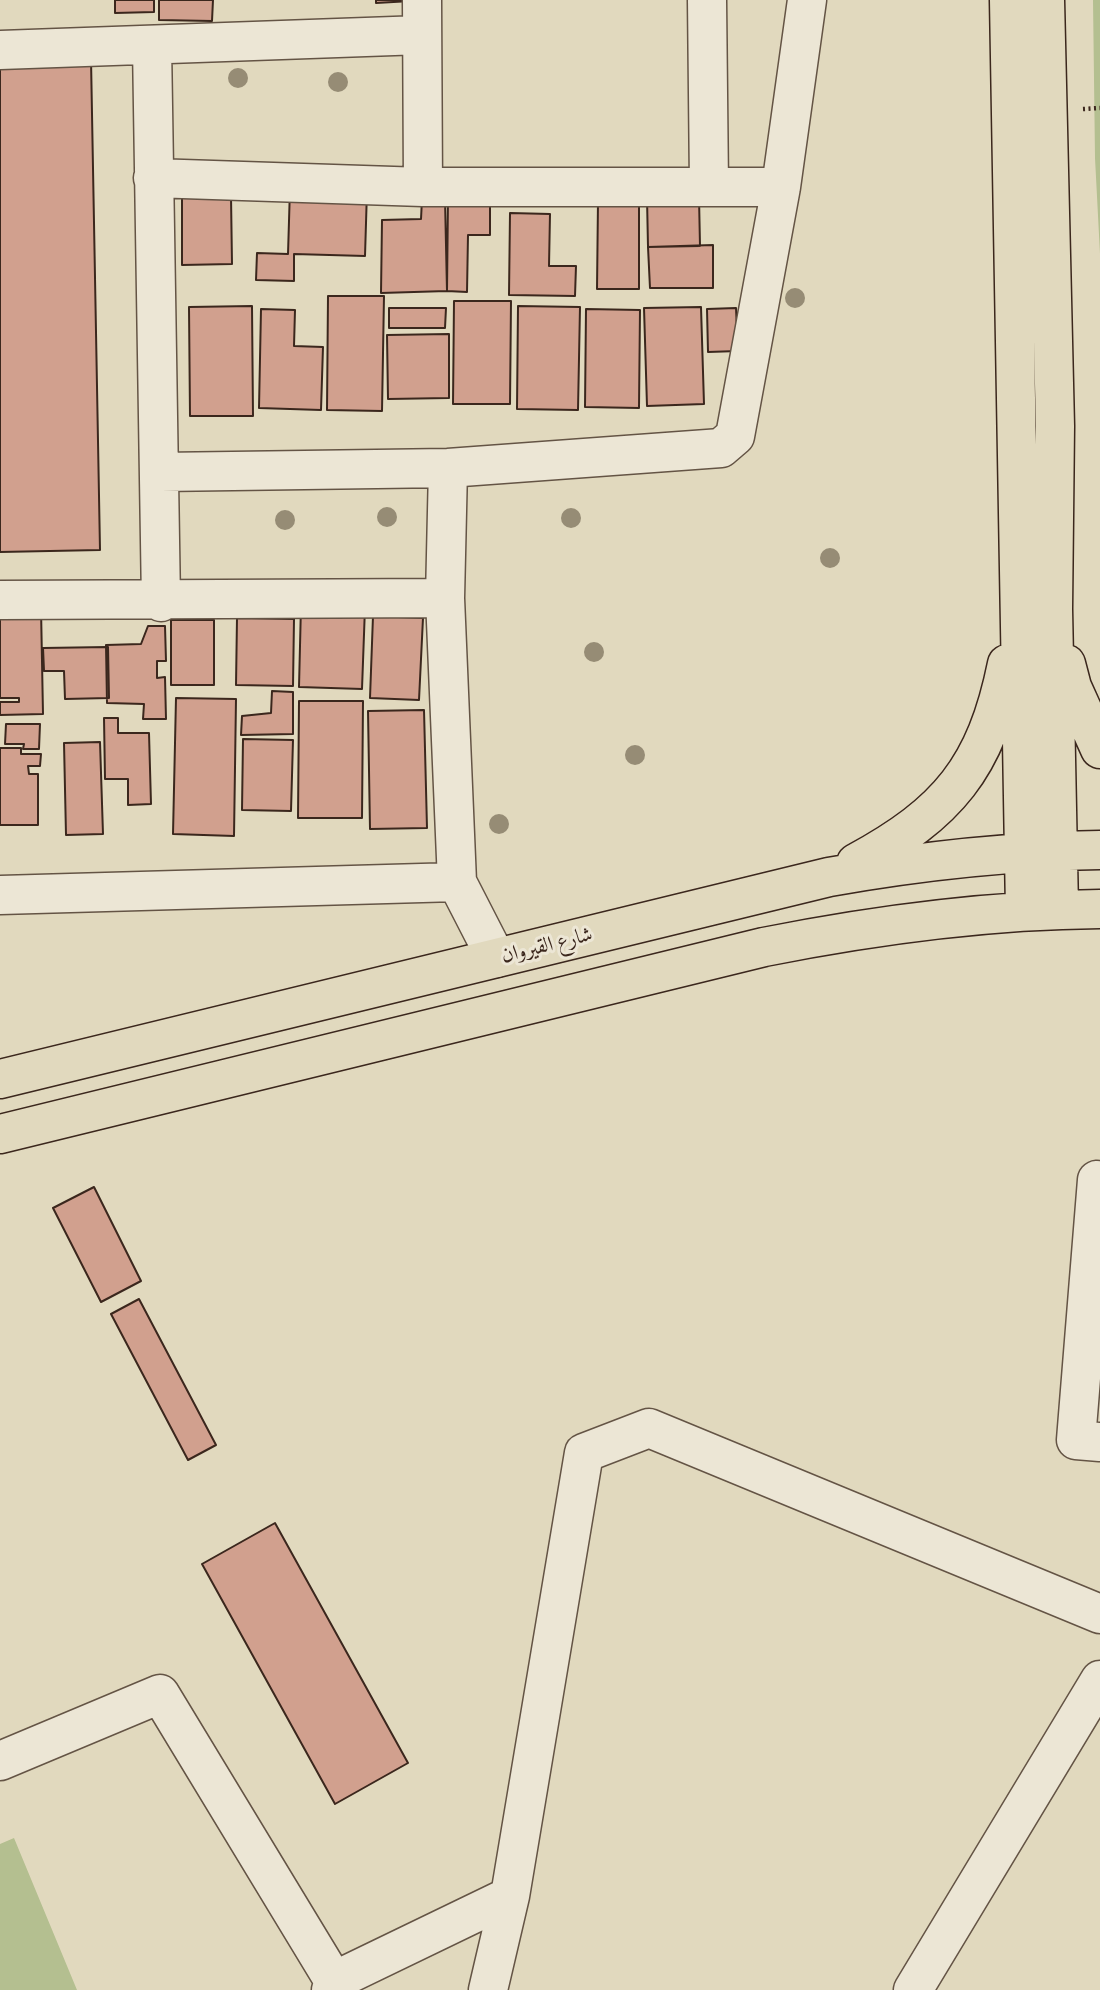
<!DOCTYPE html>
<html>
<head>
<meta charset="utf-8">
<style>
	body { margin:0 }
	canvas { display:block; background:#e1d9be }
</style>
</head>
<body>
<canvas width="1100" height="1990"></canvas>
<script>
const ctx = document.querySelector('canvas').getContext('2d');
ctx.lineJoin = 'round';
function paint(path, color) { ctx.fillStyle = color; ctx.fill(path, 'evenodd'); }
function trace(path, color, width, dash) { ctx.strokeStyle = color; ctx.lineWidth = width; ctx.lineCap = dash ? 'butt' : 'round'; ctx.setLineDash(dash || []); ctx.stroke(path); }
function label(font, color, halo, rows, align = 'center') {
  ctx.font = font + ' Alegreya,Amiri,serif'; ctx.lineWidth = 6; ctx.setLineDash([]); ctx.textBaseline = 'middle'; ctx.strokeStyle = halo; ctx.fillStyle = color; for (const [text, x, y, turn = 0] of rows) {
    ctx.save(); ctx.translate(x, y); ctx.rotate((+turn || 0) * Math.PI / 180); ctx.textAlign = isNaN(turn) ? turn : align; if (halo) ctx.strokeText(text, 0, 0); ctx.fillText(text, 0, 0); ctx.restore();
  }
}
const green = new Path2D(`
	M1093,0H1100V254L1095,158Z
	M14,1838L77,1990H0V1844Z`);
const building = new Path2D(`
	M115,0H154V12L115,13Z
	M159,0H213L212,21L159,20Z
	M376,0H411V1L376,3Z
	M91,59L100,550L0,552V60Z
	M290,188L367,190L365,256L294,254V281L256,280L257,253L288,254Z
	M182,196H231L232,264L182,265Z
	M448,196L490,197V235H468L467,292L447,291Z
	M699,197L700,246L648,247L647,198Z
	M422,199H445L447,291L381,293L382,220L421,219Z
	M598,201H639V289H597Z
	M510,213L550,214L549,266H576L575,296L509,295Z
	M713,245V288H650L648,247Z
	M328,296H384L382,411L327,410Z
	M454,301H511L510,404H453Z
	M252,306L253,416H190L189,307Z
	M518,306L580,307L578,410L517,409Z
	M701,307L704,404L647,406L644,308Z
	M389,308H446L445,328H389Z
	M736,308L738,351L708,352L707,309Z
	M261,309L295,310L294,346L323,347L321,410L259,408Z
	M586,309L640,310L639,408L585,407Z
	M449,334V398L388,399L387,335Z
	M301,605L365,607L362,689L299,687Z
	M41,608L43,714L0,715V702H19V698H0V609Z
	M373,616L423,618L419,700L370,698Z
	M237,618L294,619L293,686L236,685Z
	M171,620H214V685H171Z
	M148,626H165L166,661H157V678L165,677L166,719H143L144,704L107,703L106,645L141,644Z
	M108,647L109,698L65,699L64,671H44L43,648Z
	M272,691L293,692V734L241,735L242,716L271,713Z
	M176,698L236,699L234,836L173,834Z
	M299,701H363L362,818H298Z
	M424,710L427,828L370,829L368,711Z
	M104,718H118V733H149L151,804L128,805V779H105Z
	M6,724H40L39,749H23L24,744H5Z
	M243,739L293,740L291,811L242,810Z
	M100,742L103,834L66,835L64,743Z
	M0,748H21V754H41L40,766H28L29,774H38V825H0Z
	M94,1187L141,1281L101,1302L53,1208Z
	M139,1299L216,1445L188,1460L111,1314Z
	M275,1523L408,1763L335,1804L202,1564Z`);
const path = new Path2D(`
	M1083,109L1100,108`);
const minor = new Path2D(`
	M422,0L423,187
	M707,0L709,186
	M152,45L161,602
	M0,50L422,35
	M153,178L423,187H781
	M448,468L445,598L457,882L496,958
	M161,472L448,468L721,448L735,436L781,187L807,0
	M0,600L445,598
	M0,895L457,882
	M1100,1181L1097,1180L1076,1440L1100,1442
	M0,1761L160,1694L334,1981
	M331,1990L334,1981L510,1896
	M488,1990L510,1896L584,1453L649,1428L1100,1614
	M913,1990L1100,1680`);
const major = new Path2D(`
	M1009,0L1025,911
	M1045,0L1055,426L1053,609L1059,909
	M1066,664L1072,687L1100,749
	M856,863C948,813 986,768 1007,664
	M0,1079L829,877C920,861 1008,851 1100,850
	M0,1134L764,947C875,925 987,910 1100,909`);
const trees = [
	[238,78],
	[338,82],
	[795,298],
	[387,517],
	[571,518],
	[285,520],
	[830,558],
	[594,652],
	[635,755],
	[499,824]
];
const streetNames = [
	["شارع القيروان",547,946,-14]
];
paint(green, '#b4bf90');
paint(building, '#d1a08e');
trace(building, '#3b271d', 2);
trace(minor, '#645445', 41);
trace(major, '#3b271d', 41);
trace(path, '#3b271d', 4.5, [2, 3.5]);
trace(minor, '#ece6d5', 38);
trace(major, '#e1d9be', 38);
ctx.fillStyle = '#968c75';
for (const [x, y] of trees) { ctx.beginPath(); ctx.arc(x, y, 10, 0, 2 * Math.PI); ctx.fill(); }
label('21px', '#3b271d', '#ece6d5', streetNames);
</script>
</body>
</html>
